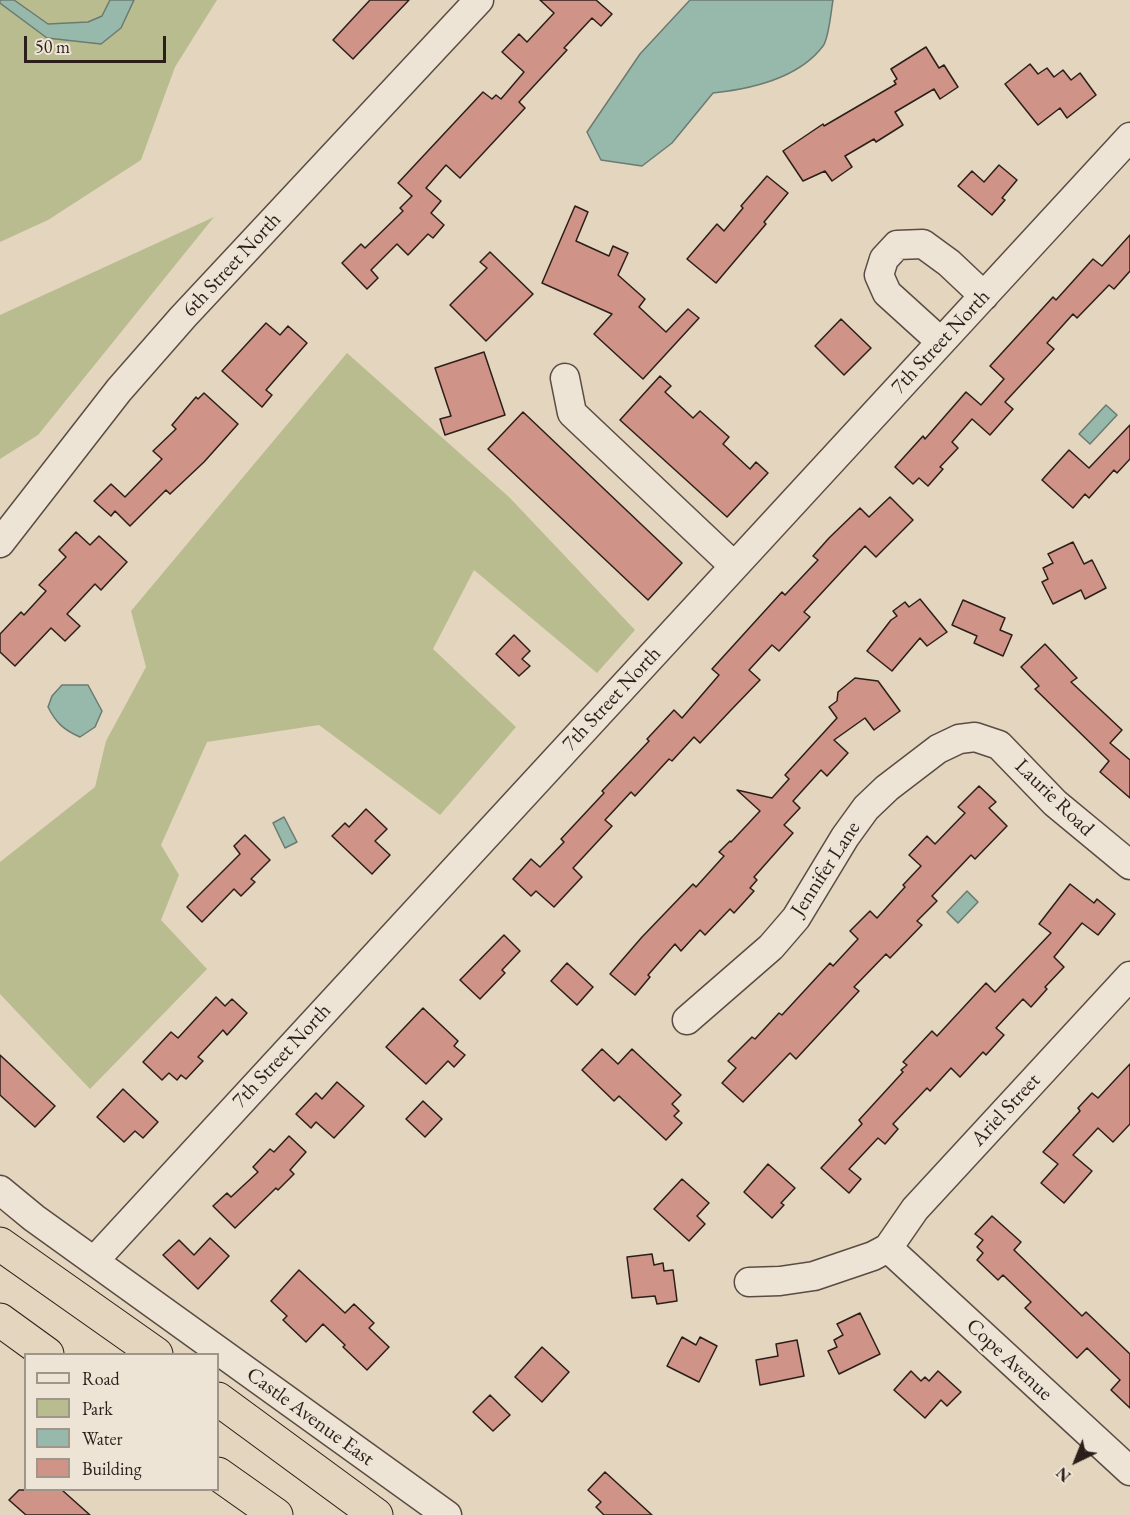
<!DOCTYPE html>
<html>
<head>
<meta charset="utf-8">
<style>
	body { margin:0 }
	#map { position:relative; width:1130px; height:1515px; overflow:hidden; background:#e4d5be; font-family:"EB Garamond",serif }
	canvas { display:block }
	.legend { position:absolute; left:24px; top:1353px; width:195px; height:138px; box-sizing:border-box; background:#ede4d5; border:2px solid #a0958a; margin:0; padding:8px 10px; list-style:none; font-size:18px; color:#2c1f1a }
	.legend li { display:flex; align-items:center; gap:12px; height:30px }
	.legend b { width:30px; border:2px solid #a0958a }
	.north { position:absolute; left:1046px; top:1431px; width:60px; height:60px; -webkit-text-stroke:4px #ede4d5; paint-order:stroke; rotate:223deg; font-size:16px; font-weight:700; line-height:24px; text-align:center; color:#2c1f1a }
	.north::after { content:''; display:block; margin:auto; width:21px; height:27px; background:#2c1f1a; clip-path:polygon(50% 0,100% 100%,50% 72%,0 100%) }
	.scale { position:absolute; left:24px; top:36px; width:142px; height:27px; box-sizing:border-box; border:3px solid #2c1f1a; border-top:0; padding-left:8px; font-size:18px; line-height:21px; white-space:nowrap; color:#2c1f1a; -webkit-text-stroke:4px #ede4d5; paint-order:stroke }
</style>
</head>
<body>
<div id="map">
<canvas width="1130" height="1515"></canvas>
<ul class="legend">
<li><b style="height:8px;background:#ede4d5"></b>Road</li>
<li><b style="height:16px;background:#b9bc8e"></b>Park</li>
<li><b style="height:16px;background:#97b9ab"></b>Water</li>
<li><b style="height:16px;background:#d09387"></b>Building</li>
</ul>
<div class="north">N</div>
<div class="scale">50 m</div>
</div>
<script>
const ctx = document.querySelector('canvas').getContext('2d');
ctx.lineJoin = 'round';
function paint(path, color) { ctx.fillStyle = color; ctx.fill(path, 'evenodd'); }
function trace(path, color, width, dash) { ctx.strokeStyle = color; ctx.lineWidth = width; ctx.lineCap = dash ? 'butt' : 'round'; ctx.setLineDash(dash || []); ctx.stroke(path); }
function label(font, color, halo, rows, align = 'center') {
  ctx.font = font + ' "EB Garamond",serif'; ctx.lineWidth = 5; ctx.setLineDash([]); ctx.textBaseline = 'middle'; ctx.strokeStyle = halo; ctx.fillStyle = color; for (const [text, x, y, turn = 0] of rows) {
    ctx.save(); ctx.translate(x, y); ctx.rotate((+turn || 0) * Math.PI / 180); ctx.textAlign = isNaN(turn) ? turn : align; if (halo) ctx.strokeText(text, 0, 0); ctx.fillText(text, 0, 0); ctx.restore();
  }
}
const green = new Path2D(`
	M0,0H217L175,67L141,160L48,220L0,242Z
	M214,217L38,435L0,459V315Z
	M347,353L509,497L635,630L597,673L474,570L433,649L516,727L440,815L319,725L207,742L161,845L179,875L161,920L207,969L90,1089L0,994V862L95,787L106,741L146,667L131,611Z`);
const water = new Path2D(`
	M0,0H14L48,24L88,22L102,16L110,0H134L121,28L101,44L47,38L0,3Z
	M690,0H833C831,11 829,38 823,46C799,78 751,89 713,93L672,143L642,166L601,160L587,132L640,54Z
	M1106,405L1117,415L1090,444L1079,434Z
	M62,685H88L102,711L95,727L80,737C64,730 56,723 48,707L52,696Z
	M284,817L297,842L285,848L273,823Z
	M967,891L978,902L958,923L947,912Z`);
const building = new Path2D(`
	M370,0H409L353,59L333,40Z
	M540,0H596L612,14L601,26L592,18L564,48L567,50L519,102L525,108L460,178L446,165L426,188L441,201L431,213L444,225L433,238L428,234L408,255L397,244L371,270L378,278L367,289L342,263L361,244L365,248L403,211L400,208L412,196L398,183L483,92L492,99L496,95L501,99L524,72L502,52L519,34L527,42L554,13Z
	M926,47L939,68L944,65L958,87L940,99L934,89L895,112L903,125L876,142L874,139L845,156L852,167L832,181L825,171L803,181L783,151L823,124L824,126L896,84L894,81L897,79L891,69Z
	M1030,64L1038,74L1047,68L1054,77L1063,70L1071,80L1080,73L1096,95L1067,118L1060,108L1038,125L1005,84Z
	M999,165L1017,180L1002,198L1005,200L992,215L958,186L972,171L984,182Z
	M767,176L788,193L764,222L766,224L716,283L687,259L717,224L724,231L743,208L741,206Z
	M575,206L588,212L576,241L609,256L613,246L628,253L618,275L645,299L639,307L666,332L688,309L699,318L643,379L594,334L612,314L542,283Z
	M1130,235V271L1114,289L1109,285L1077,318L1073,314L1047,343L1054,349L1005,402L1013,409L990,435L972,419L952,442L958,448L940,467L943,469L928,486L919,478L913,484L895,467L923,436L925,439L966,392L981,405L1004,379L990,366L1053,297L1056,300L1093,259L1102,266Z
	M490,252L533,294L486,341L450,305L487,268L480,262Z
	M841,319L871,348L844,375L815,346Z
	M266,323L280,335L288,326L307,343L266,390L272,395L262,407L222,371Z
	M484,352L505,415L445,435L440,419L451,416L435,368Z
	M660,376L671,386L665,392L693,418L700,411L729,437L723,444L750,469L756,462L768,473L727,517L620,420Z
	M204,393L238,424L204,462L170,494L166,490L130,526L115,511L111,516L94,501L111,484L125,497L162,459L153,451L176,429L172,425L196,397L198,399Z
	M523,412L682,563L648,600L488,449Z
	M1130,425V459L1117,473L1114,470L1089,498L1085,494L1073,508L1042,480L1069,450L1089,468Z
	M890,497L913,520L876,557L865,546L804,612L810,617L779,651L772,645L749,670L760,680L731,710L700,743L694,737L672,761L669,759L635,796L631,792L605,820L612,826L573,868L582,877L554,907L536,891L531,896L513,879L531,859L540,867L564,842L561,839L604,793L602,791L649,741L647,739L674,710L682,718L719,675L712,669L782,592L785,595L818,560L813,556L829,538L860,508L869,517Z
	M76,532L90,545L99,536L127,562L101,590L95,584L67,614L80,626L65,641L51,628L15,666L0,652V634L21,612L24,615L46,591L39,585L66,557L59,550Z
	M1073,542L1084,564L1092,560L1106,588L1085,599L1081,590L1053,604L1042,582L1048,579L1043,568L1053,563L1048,554Z
	M920,599L947,632L927,646L920,638L892,671L867,651L891,620L897,616L893,611L905,602L909,607Z
	M963,600L1005,618L1000,630L1012,635L1003,656L974,643L977,636L952,625Z
	M514,635L530,651L522,659L530,666L519,676L496,654Z
	M1045,644L1077,678L1071,682L1122,730L1110,743L1130,760V798L1100,772L1109,761L1035,689L1039,686L1021,667Z
	M855,678L878,681L900,711L874,730L865,718L834,740L848,753L827,776L821,770L793,801L800,808L784,825L793,833L754,877L757,880L750,888L754,891L734,913L730,909L705,935L700,930L681,951L675,944L648,975L650,977L635,995L610,974L642,937L693,884L696,887L724,856L719,852L730,841L731,842L760,811L737,790L772,798L789,779L785,775L837,718L829,707L837,701L838,692Z
	M979,786L996,802L989,808L1007,826L975,859L971,855L932,896L937,901L917,921L922,925L890,958L886,954L854,987L859,991L796,1059L790,1053L743,1102L722,1083L736,1068L728,1061L752,1037L755,1039L779,1013L782,1015L830,963L833,966L858,939L850,931L870,911L877,918L905,887L903,885L921,866L909,855L927,836L935,844L965,813L958,807Z
	M366,809L387,829L375,841L390,855L372,874L332,836L345,823L349,827Z
	M245,835L270,860L251,879L255,882L241,896L234,889L202,922L187,907L240,854L234,846Z
	M1070,884L1094,903L1097,899L1115,914L1098,935L1082,923L1054,957L1064,967L1045,987L1047,989L1031,1007L1023,999L996,1028L1004,1035L986,1055L983,1052L960,1077L951,1068L930,1091L927,1088L893,1124L898,1129L885,1144L878,1138L849,1169L861,1179L849,1193L821,1168L862,1124L859,1120L903,1072L901,1070L907,1065L903,1062L932,1031L937,1036L986,983L995,992L1051,933L1039,924Z
	M504,935L520,951L502,970L505,973L480,999L460,980Z
	M567,963L593,987L577,1005L551,981Z
	M216,997L225,1006L232,999L247,1013L227,1035L223,1030L198,1057L203,1061L186,1079L181,1075L177,1080L169,1073L162,1080L143,1062L171,1032L178,1038Z
	M423,1008L458,1041L454,1046L465,1055L454,1067L448,1061L426,1084L386,1047Z
	M602,1049L618,1064L632,1049L681,1095L672,1104L679,1111L674,1116L682,1123L666,1140L619,1096L614,1101L582,1070Z
	M0,1055L55,1106L35,1127L0,1095Z
	M1130,1064V1124L1113,1142L1098,1128L1073,1155L1092,1171L1064,1203L1041,1183L1058,1164L1043,1152L1080,1111L1078,1108L1092,1093L1098,1098Z
	M337,1082L364,1106L334,1138L316,1122L311,1128L296,1114L316,1093L322,1099Z
	M123,1089L158,1122L143,1138L135,1131L124,1142L97,1117Z
	M423,1101L442,1119L425,1137L406,1119Z
	M289,1136L306,1152L290,1170L294,1174L278,1190L276,1188L235,1228L213,1206L227,1193L231,1197L258,1172L253,1167L270,1149L274,1152Z
	M768,1164L795,1188L781,1203L784,1205L772,1218L744,1192Z
	M682,1179L709,1203L697,1216L705,1224L689,1241L654,1209Z
	M992,1216L1021,1242L1014,1250L1082,1316L1086,1312L1130,1354V1408L1111,1390L1120,1380L1087,1348L1077,1358L1025,1308L1031,1302L1003,1275L998,1280L977,1260L983,1253L977,1247L983,1240L975,1234Z
	M210,1238L229,1256L198,1289L163,1255L179,1240L194,1255Z
	M652,1254L654,1265L663,1263L664,1271L673,1270L677,1301L657,1304L655,1296L632,1298L627,1257Z
	M299,1270L345,1313L354,1304L374,1323L369,1328L389,1347L367,1370L343,1347L345,1345L323,1324L306,1342L283,1320L287,1316L271,1301Z
	M860,1313L880,1354L839,1374L828,1351L837,1347L834,1340L843,1335L837,1324Z
	M682,1337L696,1345L700,1337L717,1346L699,1382L667,1366Z
	M797,1340L804,1376L760,1385L756,1360L778,1356L776,1344Z
	M542,1347L569,1372L542,1402L515,1377Z
	M911,1371L921,1381L925,1377L929,1381L938,1371L961,1392L947,1406L941,1400L925,1418L894,1390Z
	M490,1395L510,1415L493,1431L473,1412Z
	M605,1472L652,1515H604L596,1507L601,1502L588,1490Z
	M19,1490H62L90,1515H26L9,1500Z`);
const minor = new Path2D(`
	M941,342L887,293L879,275L884,259L897,245L923,244L949,263L984,296
	M565,378L572,413L734,566
	M0,543L119,390L183,317L479,0
	M687,1020L771,947L796,918L845,837L866,808L887,788L938,749L959,739L975,737L999,745L1055,803L1130,865
	M0,1190L34,1218L447,1515
	M888,1248L1130,1471
	M94,1261L1130,137
	M749,1282L780,1281L814,1276L873,1256L888,1248L915,1209L1130,976`);
const highway = new Path2D(`
	M0,1244L156,1354
	M0,1320L47,1354
	M218,1399L376,1515
	M218,1474L276,1515`);
const streetNames = [
	["6th Street North",232,265,-47],
	["7th Street North",941,342,-47],
	["7th Street North",612,699,-47],
	["Laurie Road",1054,798,44],
	["Jennifer Lane",826,869,-57],
	["7th Street North",282,1056,-47],
	["Ariel Street",1006,1110,-47],
	["Cope Avenue",1009,1360,43],
	["Castle Avenue East",310,1417,36]
];
paint(green, '#b9bc8e');
paint(water, '#97b9ab');
trace(water, '#6c7b71', 1.5);
paint(building, '#d09387');
trace(building, '#2c1f1a', 1.5);
trace(minor, '#5a4c43', 31);
trace(highway, '#2c1f1a', 35);
trace(minor, '#ede4d5', 28);
trace(highway, '#e4d5be', 33);
label('21px', '#2c1f1a', '#ede4d5', streetNames);
</script>
</body>
</html>
